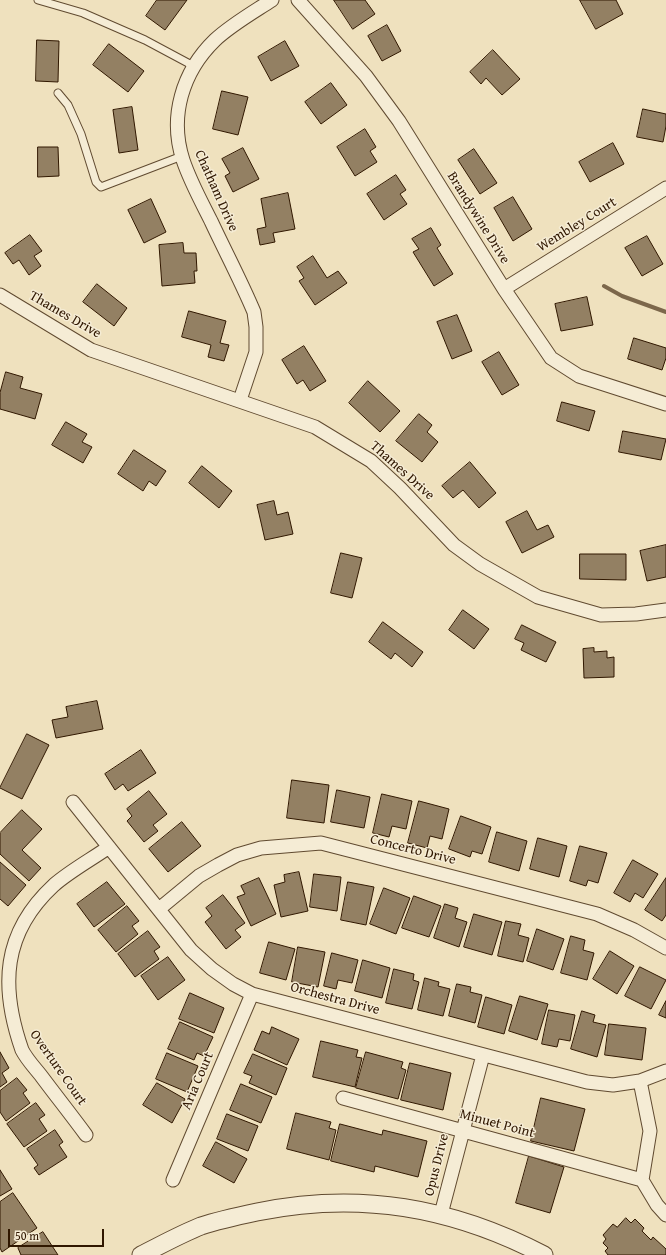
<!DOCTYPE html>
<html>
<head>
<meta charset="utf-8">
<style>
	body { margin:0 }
	#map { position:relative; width:666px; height:1255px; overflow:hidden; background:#efe1be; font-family:"Gentium Book Plus",serif }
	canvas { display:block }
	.scale { position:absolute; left:8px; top:1229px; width:96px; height:18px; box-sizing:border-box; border:2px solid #301700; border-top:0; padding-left:5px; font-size:12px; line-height:14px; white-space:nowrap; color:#301700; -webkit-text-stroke:3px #f5ecd5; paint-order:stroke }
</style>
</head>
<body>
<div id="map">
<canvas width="666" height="1255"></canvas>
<div class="scale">50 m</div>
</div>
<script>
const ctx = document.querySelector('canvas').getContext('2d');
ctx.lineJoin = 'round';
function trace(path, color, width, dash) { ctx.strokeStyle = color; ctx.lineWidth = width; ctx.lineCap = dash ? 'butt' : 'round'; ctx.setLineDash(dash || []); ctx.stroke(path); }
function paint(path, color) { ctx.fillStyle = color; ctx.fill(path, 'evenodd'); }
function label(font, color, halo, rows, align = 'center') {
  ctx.font = font + ' "Gentium Book Plus",serif'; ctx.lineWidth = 3; ctx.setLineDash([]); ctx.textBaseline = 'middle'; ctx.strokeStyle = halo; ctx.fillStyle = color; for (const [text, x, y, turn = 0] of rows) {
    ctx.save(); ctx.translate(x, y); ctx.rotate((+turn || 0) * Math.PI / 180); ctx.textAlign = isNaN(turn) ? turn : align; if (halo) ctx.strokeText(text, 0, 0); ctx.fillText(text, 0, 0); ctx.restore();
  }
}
const stream = new Path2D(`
	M604,286L622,296L666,312`);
const building = new Path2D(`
	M157,0H187L165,30L146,16Z
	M334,0H365L375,14L353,29Z
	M580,0H616L623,14L596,29Z
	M387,25L401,51L382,61L368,36Z
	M37,40L59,41L58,82L36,81Z
	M285,41L299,66L271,81L258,57Z
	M109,44L144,71L128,92L93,65Z
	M493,50L520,79L502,95L486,78L481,84L470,72Z
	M331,83L347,105L321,124L305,102Z
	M222,91L248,97L238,135L213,129Z
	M132,107L138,150L119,153L113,110Z
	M643,109L666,114V126L663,142L637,137Z
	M365,129L376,147L370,151L377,162L355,176L337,147Z
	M613,143L624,164L590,182L579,162Z
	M38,147H58L59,176L38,177Z
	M243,148L259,179L233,192L225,176L230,173L222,159Z
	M474,149L497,183L480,194L458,160Z
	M396,175L406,190L400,194L407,204L384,220L367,194Z
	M288,193L295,229L273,233L275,242L260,245L257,229L266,227L261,199Z
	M513,197L532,229L513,241L494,208Z
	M151,199L166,232L144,243L128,210Z
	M431,228L441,245L437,248L453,274L434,286L413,252L419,249L412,239Z
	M30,235L42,251L34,256L41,266L29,275L19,260L13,264L5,253Z
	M647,236L663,264L642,276L625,248Z
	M183,243L184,253H196L197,271H194L195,283L162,286L159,245Z
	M313,256L327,278L338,271L347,283L315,305L299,281L304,278L297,267Z
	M97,284L127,308L114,326L83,302Z
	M587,297L593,325L561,331L555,304Z
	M189,311L226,321L220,343L229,345L224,361L208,357L211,345L182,337Z
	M457,315L472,351L452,359L437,322Z
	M634,338L666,348V358L662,370L628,359Z
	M304,346L326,381L310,391L303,380L297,384L282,360Z
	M499,352L519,385L502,395L482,362Z
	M6,372L23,377L20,388L42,394L35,419L0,409V393Z
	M368,381L400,411L380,432L349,403Z
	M562,402L595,411L589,431L557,421Z
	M419,414L432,425L427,432L438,442L422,462L396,441Z
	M66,422L87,434L82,442L92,447L83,463L52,445Z
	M623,431L666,439L661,460L619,452Z
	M134,450L166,471L156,486L149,481L143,491L118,474Z
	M470,462L496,493L479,508L463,490L453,498L442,486Z
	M202,466L232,491L219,508L189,483Z
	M274,501L277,515L288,512L293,534L265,540L257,505Z
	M527,511L537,530L548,525L554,537L522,553L506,522Z
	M666,545V577L647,581L640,551Z
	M341,553L362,558L352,598L331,593Z
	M580,554H626V580L580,579Z
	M463,610L489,629L474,649L449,630Z
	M383,622L423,652L412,667L395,653L391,659L369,642Z
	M522,625L556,642L546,662L521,650L524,643L515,639Z
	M594,648V652L607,651V658L614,657V677L584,678L583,649Z
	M97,701L103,729L56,738L52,720L68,717L66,707Z
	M27,734L49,745L22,799L0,788Z
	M141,750L156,773L128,791L123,784L115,790L105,774Z
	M292,780L329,785L324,823L287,818Z
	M337,790L370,797L364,828L331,822Z
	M149,791L167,814L153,825L158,831L144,842L127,821L132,816L127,809Z
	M382,794L412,801L406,829L392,826L389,837L373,833Z
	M419,801L449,809L442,839L430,836L427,848L408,843Z
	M22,810L42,829L22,850L41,868L29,881L0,854V833Z
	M461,816L491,827L482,854L472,851L470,857L449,849Z
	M182,822L201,846L168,872L149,849Z
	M497,832L527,841L519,871L489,862Z
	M538,838L567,846L559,877L530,869Z
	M580,846L607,853L598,883L588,880L586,886L570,881Z
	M633,860L658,874L643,898L635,893L630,902L614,893Z
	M0,862L26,885L8,906L0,899Z
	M299,872L308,911L281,917L274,885L285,882L284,875Z
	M314,874L341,877L337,911L310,907Z
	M259,878L276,914L251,926L237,897L245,894L241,886Z
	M666,878V915L662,921L645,910Z
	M107,882L125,904L94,927L77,904Z
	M348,882L374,887L366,925L341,920Z
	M384,888L410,898L396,934L370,924Z
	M223,895L245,923L235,930L241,937L226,949L205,922L212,916L206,908Z
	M414,896L441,906L429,937L402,928Z
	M445,904L458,908L455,918L467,922L459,947L434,938Z
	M127,906L139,921L132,926L138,934L116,952L98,930Z
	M474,914L502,922L492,955L464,947Z
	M506,921L521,924L518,935L529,938L523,962L498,956Z
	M537,929L564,939L553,970L527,961Z
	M148,931L160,947L154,951L159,959L135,977L118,954Z
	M571,936L585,940L583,950L594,953L587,980L561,973Z
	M269,942L295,949L286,980L260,973Z
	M298,947L325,952L318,987L292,982Z
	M610,951L634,966L617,994L593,979Z
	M332,953L358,960L352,983L338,980L336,989L324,986Z
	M168,957L185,980L158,1000L141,976Z
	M363,960L390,968L382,998L355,991Z
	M640,967L666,980L651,1009L625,996Z
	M394,969L414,974L413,980L419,982L412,1009L386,1003Z
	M425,978L439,982L438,986L450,989L443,1016L418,1010Z
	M457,984L471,987L470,992L482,995L475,1023L449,1016Z
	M190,993L224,1008L214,1033L179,1019Z
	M520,996L548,1004L537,1040L509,1031Z
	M486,997L512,1005L504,1034L478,1027Z
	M666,1001V1018L659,1015Z
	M549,1010L575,1015L570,1041L559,1039L557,1047L542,1044Z
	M582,1011L595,1015L593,1022L606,1025L597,1057L571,1049Z
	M180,1022L213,1037L204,1056L197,1053L194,1060L168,1049Z
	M609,1024L646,1028L642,1060L605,1055Z
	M272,1027L299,1039L287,1065L254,1050L262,1031L269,1034Z
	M321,1041L358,1050L356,1057L362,1058L355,1087L313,1077Z
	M0,1052L9,1068L2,1073L7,1082L0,1087Z
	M366,1052L403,1062L401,1068L406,1070L398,1099L356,1088Z
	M167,1053L198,1066L187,1092L156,1079Z
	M253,1054L287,1068L276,1095L249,1083L252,1076L244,1073Z
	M410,1063L451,1073L443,1110L401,1100Z
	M17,1078L27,1090L23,1093L30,1103L6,1121L0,1112V1091Z
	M157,1083L185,1099L172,1123L143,1105Z
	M241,1084L272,1097L261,1123L230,1110Z
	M541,1098L585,1109L574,1151L531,1141Z
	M36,1103L45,1115L39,1119L47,1131L24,1147L7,1124Z
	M296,1113L331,1122L329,1128L336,1130L329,1160L287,1149Z
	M227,1114L258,1126L248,1151L217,1139Z
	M340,1124L382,1135L383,1130L427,1141L418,1177L375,1166L374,1172L331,1161Z
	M55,1130L63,1142L59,1145L67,1157L39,1175L34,1168L38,1165L27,1149Z
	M216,1142L247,1159L234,1183L203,1166Z
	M529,1156L564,1167L550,1213L516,1203Z
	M0,1170L12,1189L0,1196Z
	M13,1193L37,1228L2,1252L0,1248V1202Z
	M626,1218L631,1223L635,1219L644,1228L642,1231L651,1240L653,1237L666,1249V1255H608L605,1251L608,1248L603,1243L606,1239L603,1235L613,1224L617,1227Z
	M43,1232L58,1255H21L18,1248Z`);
const service = new Path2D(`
	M38,0L83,13L145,40L188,63L193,68
	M58,93L68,105L81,134L96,182L101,187L182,156`);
const minor = new Path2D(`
	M298,0L366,76L399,121L504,289L551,358L579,376L666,404
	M504,289L666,188
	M0,295L91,350L315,427L371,461L400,488L454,545L480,564L538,597L601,615L636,614L666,610
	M240,400L256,352V327L254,312C241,281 225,251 211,221C201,201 190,181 183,160C169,117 182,72 215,40C231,25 252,13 272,0
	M73,802L191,950L212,969L233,984L252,994L587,1082L613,1085L640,1081L666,1071
	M159,909L199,876L218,865L237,855L261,848L321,843L597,914L634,930L666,948
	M640,1081L650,1131L642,1180L657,1205L666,1215
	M343,1098L642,1180
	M86,1135C72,1116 57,1097 42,1077C36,1069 27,1060 22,1050C0,987 2,933 54,885C70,871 92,859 109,847
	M173,1180L252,994
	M441,1214L483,1055`);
const tertiary = new Path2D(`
	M141,1255C161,1245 181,1234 201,1226C219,1220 238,1216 257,1212C359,1191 452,1207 544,1255`);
const streetNames = [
	["Chatham Drive",216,191,66],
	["Brandywine Drive",478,218,58],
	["Wembley Court",577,225,-32],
	["Thames Drive",65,315,30],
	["Thames Drive",402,471,42],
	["Concerto Drive",413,850,14],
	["Orchestra Drive",335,999,15],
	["Overture Court",58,1068,55],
	["Aria Court",198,1081,-67],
	["Minuet Point",497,1124,15],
	["Opus Drive",437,1165,-76]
];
trace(stream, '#7c674b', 4);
paint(building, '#938063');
trace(building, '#301700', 1);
trace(service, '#604a30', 9);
trace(minor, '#604a30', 15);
trace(tertiary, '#604a30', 19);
trace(service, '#f5ecd5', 7);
trace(minor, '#f5ecd5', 13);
trace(tertiary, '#f5ecd5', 17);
label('14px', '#301700', '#f5ecd5', streetNames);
</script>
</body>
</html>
